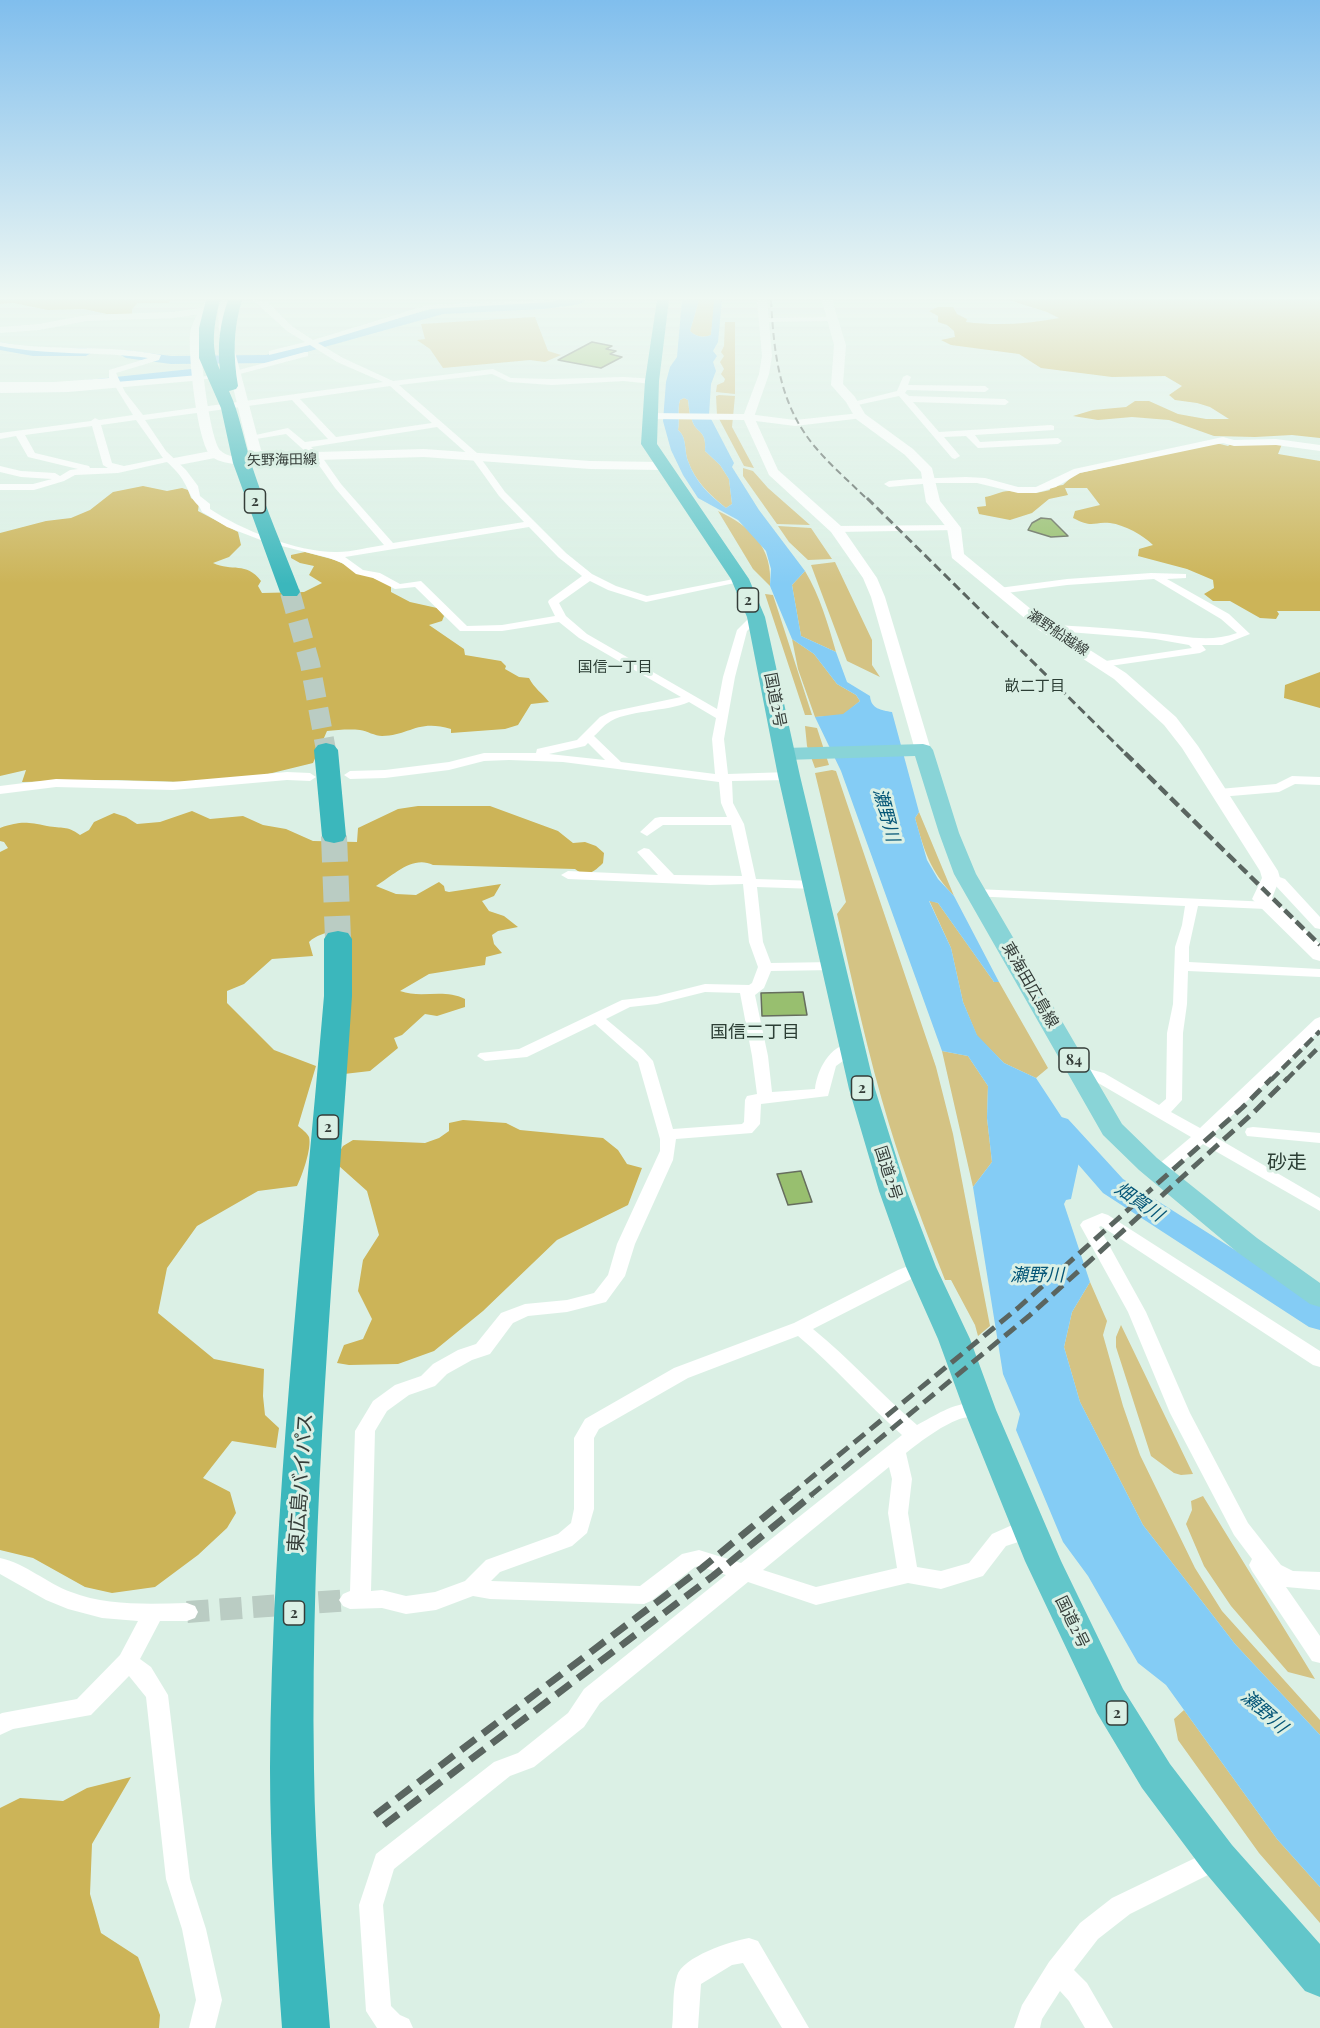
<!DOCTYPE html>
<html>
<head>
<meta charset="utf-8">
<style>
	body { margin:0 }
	canvas { display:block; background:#dbf0e5 }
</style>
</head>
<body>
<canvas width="1320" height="2028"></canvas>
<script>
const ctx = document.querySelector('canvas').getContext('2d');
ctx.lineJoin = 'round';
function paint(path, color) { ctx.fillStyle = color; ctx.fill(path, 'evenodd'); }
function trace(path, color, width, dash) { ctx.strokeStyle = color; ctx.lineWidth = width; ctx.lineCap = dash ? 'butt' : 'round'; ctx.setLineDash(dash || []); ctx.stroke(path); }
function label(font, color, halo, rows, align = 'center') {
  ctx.font = font + ' "Playfair Display","Noto Sans JP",serif'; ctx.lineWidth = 6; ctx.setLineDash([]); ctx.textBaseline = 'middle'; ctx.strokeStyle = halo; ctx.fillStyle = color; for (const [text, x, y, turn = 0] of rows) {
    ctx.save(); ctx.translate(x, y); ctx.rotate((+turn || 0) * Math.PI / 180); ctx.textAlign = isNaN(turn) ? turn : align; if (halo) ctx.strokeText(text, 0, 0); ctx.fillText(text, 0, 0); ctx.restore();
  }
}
const green = new Path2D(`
	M699,300H714L715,304L711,335C703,338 696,337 690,331Z
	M535,317L548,351L561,355L545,362L530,360L443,368L430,349L417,340L425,339L421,324Z
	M725,322H735V394L716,392L717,385L724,382L725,379L721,374L724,369L720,362L724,356L721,352L724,346Z
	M719,395L735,396L732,427L754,468L744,466L717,415L716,396Z
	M684,398L688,400C689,406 689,414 692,420C696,434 707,429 705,451L720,465L729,479L732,504L726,508C710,495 695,481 688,461C684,450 687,437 678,430C680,419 677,409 680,400Z
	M743,468L753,471L768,488L810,525L777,524L743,476Z
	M718,511C751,526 773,548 770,586L753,569Z
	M778,526L811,528L832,559L808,560L789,542Z
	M835,562L872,640V665L880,677L847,661L811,565Z
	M805,571C820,596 828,624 836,652L801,636L792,585Z
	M765,594L773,595L812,715H805Z
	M792,639L814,654L837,684L856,695L860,701L843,715L815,717L798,669Z
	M805,726L817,728L829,765L815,768L807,746Z
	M832,770L836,771L936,1067L953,1134L990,1326L978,1336L975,1325L951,1280H945C925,1229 905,1177 889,1124C868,1055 853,984 837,914L846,902L815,773Z
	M919,812L954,896C930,871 924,850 915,818Z
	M929,900L938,903L994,982H999L1048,1068L1036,1078L1004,1063L977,1036L963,1002L951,948Z
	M942,1051L968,1056L988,1086L987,1118L992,1162L973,1187Z
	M1090,1282L1107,1321L1103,1335L1123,1406L1140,1455L1195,1568L1222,1611L1320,1720V1735L1235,1644L1143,1525L1080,1402L1064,1347L1072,1312Z
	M1121,1325L1193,1474L1181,1475L1174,1473L1151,1456L1116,1347V1337Z
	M1203,1496L1315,1679L1288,1672L1231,1606L1204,1566L1186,1524L1192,1510L1191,1501Z
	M1184,1710L1277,1839L1320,1887V1923L1259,1853L1178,1740L1174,1719Z`);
const forest = new Path2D(`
	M0,300H170L169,303H138L132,309V315L107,314L84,309L48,310L14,303L0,304Z
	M1009,300H1320V438L1292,435L1255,437L1214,436L1169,420L1132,417L1098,420L1073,416L1093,410L1126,407L1135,401H1149L1178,414L1206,419H1229L1210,407L1197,403L1175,400L1169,395L1182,386L1165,376L1112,377L1041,368L1019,354L951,345L941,340L955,337L954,331L947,325L938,322V316L929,311L938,307H953L957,314L967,319L966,322C996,326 1029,324 1059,318L1047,312Z
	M1216,443L1228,446L1231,444H1282L1278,454L1320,461V611H1277L1279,614L1276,619L1260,618L1230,601H1213L1204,594L1214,588L1213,580L1187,569L1138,556L1139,549L1153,545C1143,535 1125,525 1110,523C1093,521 1094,529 1073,518L1075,511L1100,505L1087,488H1065L1068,495L1049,499L1032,513L1010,520L979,514L977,507L986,506L985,497C992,496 1001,491 1009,491C1026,492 1032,495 1050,490L1049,487L1063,485L1075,474Z
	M143,486L167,491L182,488L188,490L191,498L199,503L198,511L238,532L241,545L229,557L213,563C232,572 246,561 261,581L258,586L262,593L304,592L322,583L309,575L314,566L300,563L291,558V555L305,552L335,560L391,586V592L410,602L437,608L444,616L442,621L429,625L464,649L465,655L501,661L506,666L505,669L519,677L529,678C534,688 542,693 549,702L531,704L518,725L505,729L451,733V729C417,719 409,736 382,736C375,736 367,731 360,730C349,729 337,730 327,731L313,763L264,775L187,782L116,780L22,782L26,770L0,776V533L46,521L71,518L90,510L113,492Z
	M1320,672V708L1284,698L1285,685Z
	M418,806H490L558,831L573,843L585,842L596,846L604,853L603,863C594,872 586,878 575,869L433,865C412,855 393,876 376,886L396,894L416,895L439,882L444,886L445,891L449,892L501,884L494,896L482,901L489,911L504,916L518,927L498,931L492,935L494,944L502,953L486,957L485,965L429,974L400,991C422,999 443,988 465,999V1007L437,1016L425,1014L402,1035L394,1038L398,1048L370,1071L344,1074L348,950L350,935C335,930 320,932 309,942L313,956L272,959L244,984L227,991V1003L274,1050L316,1066L298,1126C302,1129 307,1133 309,1137C312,1148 302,1176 297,1186L258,1191L197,1226L167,1268L158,1313L214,1359L264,1369L263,1396L265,1415L279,1428L276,1448L232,1441L203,1478L230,1492L236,1513L227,1528L198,1555L155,1587L112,1593L85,1587L33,1558L0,1550V852L8,848L4,842L0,841V828C21,821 26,822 47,826C63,829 66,825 80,835L89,830L94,822L114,813L126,817L137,824L160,822L192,811L210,819L243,816L263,825L286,829L313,841L357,842L358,828L398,809Z
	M463,1120L506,1123L520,1130L603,1138L618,1150L627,1164L642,1168L628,1205L557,1240L483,1311L434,1351L398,1364L349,1365L337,1363L344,1345L363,1339L372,1319L358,1291L363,1260L379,1235L367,1191L339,1166L336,1158L343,1146L353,1140L425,1143L439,1138L449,1131V1123Z
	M131,1777L92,1844L90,1894L101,1933L138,1957L160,2015L159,2028H0V1808L20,1798L63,1801L87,1788Z`);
const water = new Path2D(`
	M682,300H699L690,331C696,337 703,338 711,335L714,300H722L718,342L713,351L717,356L713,362L716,371L711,384L709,415L734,463L732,467L759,510L805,571L792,585L801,636L836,652L847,682L870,696C871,709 881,710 892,712L919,812L915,818L927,860L938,879L954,896L999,982H994L938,903L929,901L951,948L963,1002L977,1035L1004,1063L1036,1078L1082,1148L1071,1199L1066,1200L1064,1204L1090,1282L1072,1312L1064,1347L1080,1402L1143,1525L1235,1644L1320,1735V1887L1277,1839L1166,1685L1138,1663L1088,1576L1063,1542L1016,1430L1020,1414L1003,1374L973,1187L992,1162L987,1118L988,1086L968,1056L942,1051L841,771L815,717L843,714L860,701L856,695L837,684L814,654L792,639L770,586L771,569L766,551L738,520L698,498L683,475L671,450L663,421L666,382L670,367L677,357ZM684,398L688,400C689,406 689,414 692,420C696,434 707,429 705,451L720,465L729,479L732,504L726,508C709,495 695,481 688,461C684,450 687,437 678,430C680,419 677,409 680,400Z`);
const river = new Path2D(`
	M552,300H586L580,304L545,309L443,314L267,363L171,364L126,358L119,354L126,350L171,356L266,355L442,306Z
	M0,342L33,348H86L93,352L86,356H33L0,350Z
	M191,369L198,373L196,376L87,388L80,384L87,380Z
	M1058,1116L1068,1119L1123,1179L1320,1304V1330L1309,1327L1103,1193L1044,1125L1048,1119Z`);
const building = new Path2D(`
	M592,342L612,346L606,349L616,351L610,354L622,357L601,368L558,360Z
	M1041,518L1051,519L1068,536L1051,537L1028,530L1032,523Z
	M803,992L807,1015L762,1016L761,993Z
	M801,1171L812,1202L788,1205L777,1174Z`);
const minorTunnel = new Path2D(`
	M187,1612L350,1600`);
const motorwayTunnelFar1 = new Path2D(`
	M290,592L310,664L326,750`);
const motorwayTunnel = new Path2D(`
	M334,836L338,939`);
const minor = new Path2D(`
	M253,300L268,303L293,327L313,340L428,305L556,300L552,302L429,309L318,343L343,358L393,381L493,369L511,378L552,379L624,377L655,379V383L652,384L624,381L552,385L509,382L492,374L399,385L477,453L505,492L566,553L592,574L616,586L647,596L744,577V581L646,602L608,590L590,581L559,603L566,616L587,634L717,709L723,677L737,630L752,615H760L761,617L747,631L735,677L724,739L728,774L789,772L795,776L789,780L732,781L733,803L744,824L756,879L816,881L823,885L816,889L757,887L763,942L771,963L834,962L841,966L834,970L771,971L764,988L755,995L768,1056L772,1092L815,1089C817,1069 833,1038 858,1045L861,1048L836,1066L828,1096L761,1104L760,1124L752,1133L676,1139L673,1160L635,1244L625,1276L606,1302L567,1312L528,1316L513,1323L490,1354L472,1360L447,1374L435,1386L409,1395L387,1411L375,1431L371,1591L382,1590L406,1596L435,1592L465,1581L486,1560L558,1534L571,1523L574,1509V1438L585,1419L674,1368L794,1323L898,1270L921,1261L927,1263L930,1267L927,1271L813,1329C850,1359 881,1394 917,1425C938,1414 961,1397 987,1405L990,1410L987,1415C979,1418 971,1416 963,1418C945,1423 921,1441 906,1453L912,1479L908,1513L917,1567L941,1571L969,1563L992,1534L1010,1526L1030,1522L1037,1524L1040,1530L1037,1536L1006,1546L983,1576L941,1589L908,1583L816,1605L748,1582L600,1703L584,1727L534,1767L510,1776L394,1869L383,1905L391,2006L400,2015L409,2019L413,2028H377L366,2011L359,1905L376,1854L494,1762L518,1753L568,1713L584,1689L726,1575L699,1566L695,1567L651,1601L644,1604L490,1599L473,1596L436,1610L406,1614L382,1608L350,1609L343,1606L339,1600L343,1594L350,1591L355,1431L373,1401L395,1385L421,1376L433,1364L458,1350L476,1344L501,1313L525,1304L567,1300L594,1293L608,1275L617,1244L660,1151V1139L638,1062L595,1024L527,1057L485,1061L477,1056L480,1053L519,1049L622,1000L657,996L705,984L749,985L752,983L758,967L749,942L743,884L710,885L568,879L561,875L568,871L658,875L637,852L644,848L649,849L674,875L742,876L731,825H663L647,836L640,832L655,818L660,817H727L721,803L719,782L563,762L509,760L484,761L449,770L385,778L350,779L344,775L350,771L385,770L449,762L484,753H536L537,749L577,740L600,717L610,712L681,697L579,638L559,622L502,631H460L415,587L395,589L373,578L356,574L342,563L329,558L266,542L227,527L202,512C199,504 194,503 191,496C183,479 181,475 167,462L118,473L75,475L64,481L34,490H0V484H33L52,479L21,477L0,472V466L21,471L55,473L60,476L70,470L78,469L28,457L16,436L0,439V433L91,421L95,418L99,420L133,415L113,383L54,388H0V382H54L109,378V370L148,358C99,351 49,356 0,346V342C53,352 108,344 161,355L159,360L116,373L125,392L143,415L383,382L337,362L310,345L269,355V351L305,342L287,331ZM390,386L432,423L336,437L300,399ZM292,400L328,439L305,442L288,428L246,437L250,440L286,434L316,461L335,488L384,545C369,547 353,552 337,552C300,553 241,530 210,509V504L200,496L198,486L186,470L166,451L145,420ZM136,420L163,458L124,466L112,463L101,425ZM92,426L103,465L108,468H90L89,466L35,453L25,435ZM437,427L471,457L499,496L524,522L393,543L341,484L322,457L311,447ZM529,527L558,557L582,576L549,600L548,602L555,616L502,625L467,626L421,581L400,584L380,573L363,570L345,557ZM689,702L716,718L712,739L715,774L621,762L594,736C599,732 603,726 608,723C625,710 667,712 689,702ZM588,743L605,760L549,754L585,746ZM705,992L740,993L752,1056L757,1094L747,1096L745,1100L744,1122L742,1124L673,1129L653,1061L643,1050L606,1019L630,1007L657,1004ZM798,1336C835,1367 866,1403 902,1435L741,1563L699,1550L682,1554L640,1586L491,1581L500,1572L572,1546L587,1533L594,1509V1438L599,1429L688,1378ZM889,1467L892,1479L888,1513L897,1568L816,1587L763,1570Z
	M833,317L837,319L836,321L764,322L760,320L764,318Z
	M305,352H308V356L236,375L199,380L195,378L235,371Z
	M907,375L911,377L908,385L985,386L989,389L985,392L907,390L905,393L909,396L1005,399L1009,402L1005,405L913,402L939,432L1051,425L1054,426V430L975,435L980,442L1058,438L1062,441L1058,444L978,448L966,436L944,437L960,456L955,459L952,458L899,396L853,406L849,403L897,391L903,377Z
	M860,413L864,416L863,418L795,426L748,420L744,417L748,414L795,420Z
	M1223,437L1234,440L1276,439L1320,445V451L1276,445L1234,446L1223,443L1080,473L1056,487L1036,493H1018L977,483H933L889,487L884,484L889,481L910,479L966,477L985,478L1018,487H1036L1074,469Z
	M954,525L957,526V530L836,532L831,529L836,526Z
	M1151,573L1186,574V578L1167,579L1229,614L1250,634L1222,645H1202L1206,650L1200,653L1103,667L1097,664L1099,662L1192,648L1189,645L1155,639L1044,630L1039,627L1044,624C1081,627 1118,628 1155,633C1184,636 1209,643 1237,633L1221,619L1154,579L1067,585L999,594L994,591L999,588L1067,579Z
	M287,772L310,773L316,777L310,781L287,780L173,790L56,787L0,794V786L56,779L173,782Z
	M1292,776L1320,777V785L1295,784L1279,792L1219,797L1213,793L1219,789L1276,784Z
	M1271,874L1285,879L1320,917V929L1315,928L1275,885L1264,878L1266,875Z
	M976,889L1271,902L1273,905L1271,908L1266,909L1198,906L1189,947V962L1320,969V977L1188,971L1187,1004L1183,1033L1182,1100L1171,1112L1200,1128L1315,1019L1320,1017V1030L1212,1135L1320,1198V1211L1203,1144L1165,1177H1153L1151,1173L1153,1169L1191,1137L1093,1080L1075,1075L1073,1072L1081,1067L1104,1073L1159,1105L1166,1099L1167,1033L1173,1004L1175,947L1182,925L1185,906L971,896L969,893L971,890Z
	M1253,1127L1320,1133V1143L1247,1136L1245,1132L1247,1128Z
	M1102,1213L1108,1215L1320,1351V1367L1313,1365L1101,1226L1099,1227L1146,1312L1190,1413L1248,1523L1281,1565L1293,1571L1320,1572V1590L1286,1587L1320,1636V1663L1312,1661L1252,1571L1249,1565L1252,1559L1234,1535L1170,1413L1128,1312L1080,1225L1083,1221Z
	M0,1558C27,1564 46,1583 71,1592C107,1606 149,1604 187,1603L195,1606L198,1612L195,1618L187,1621H160L140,1659L151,1667L168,1695L190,1879L206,1929L222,2000L215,2028H189L196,2000L182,1929L166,1879L146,1697L129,1676L91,1715L13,1729L0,1735V1714L2,1713L77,1699L120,1655L138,1621L102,1618L68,1609L46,1600L0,1574Z
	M1218,1847L1226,1850L1230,1858L1226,1866L1130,1914L1098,1939L1074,1970L1087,1983L1113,2028H1085L1069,2001L1060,1991L1042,2019L1040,2028H1014L1022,2005L1049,1962L1080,1923L1112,1898Z
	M749,1938L758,1941L809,2028H782L743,1963L732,1965L701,1984L698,2028H672C674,2012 672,1992 677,1976C682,1957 731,1941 749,1938Z`);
const tertiary = new Path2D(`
	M757,300H767L772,356L769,374L754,417L778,470L841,526L877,578L885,597L931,750L929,753L923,755L915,750L871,597L863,578L831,532L769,475L744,420L649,419L643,416L649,413L744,414L759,374L762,356Z
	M223,305L226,306V310L174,318L87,321L39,330L0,333V327L39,324L87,315L174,312Z
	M199,375L203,376V380L68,392L0,393V387L68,386Z
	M216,450L222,454L220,457L174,466L168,462L174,458Z`);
const secondary = new Path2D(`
	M207,300H217C211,310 203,321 201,333C199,350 210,442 221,451C229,459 247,457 257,457L249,453L219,329L218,313L222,300H232L228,313L229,329L261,450L281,453L424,449L590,461L662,462L668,466L662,470L590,469L424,457L281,461L266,458L267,461L266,464C254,467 220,465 211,456C197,443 188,354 190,333C192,321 200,310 207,300Z
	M822,300H832L846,345L843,384L855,397L865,414L913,449L932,468L940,501L961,528L964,554L1049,624L1126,673L1176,717L1198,746L1278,871L1280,878L1272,898L1320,944V961L1313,959L1252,899L1262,878L1260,871L1182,748L1164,725L1114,679L1039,630L952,558L947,528L926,502L921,472L905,455L856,419L846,402L831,385L834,345Z`);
const primary = new Path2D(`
	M923,744L930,746L933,750L959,833L976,874L1122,1124L1157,1158L1257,1238L1320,1283V1307L1310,1304L1237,1252L1139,1170L1103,1135L954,874L939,833L915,756L785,760L778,758L775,754L778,750L785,748Z`);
const trunk = new Path2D(`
	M657,300H669L659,381L657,444L749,579L765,617L800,776L875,1089L907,1191L936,1267L970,1339L996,1410L1061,1561L1123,1689L1170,1764L1232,1845L1320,1944V1997L1305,1991L1204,1871L1142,1788L1097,1713L1025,1561L964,1410L938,1339L906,1267L879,1191L849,1089L778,776L747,617L731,579L641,444L645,381Z`);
const motorway = new Path2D(`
	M206,300H220C214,324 210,347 220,370C217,346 220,323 228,300H242C233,329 233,356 238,386L236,389L229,391C240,415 244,441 252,466C266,509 284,550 300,592L297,596H283L280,592L233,463L221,408L199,358V328Z
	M326,743L334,745L338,750L346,836L343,841L334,843L325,841L322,836L314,750L318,745Z
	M338,931L348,933L352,939V996C335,1253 310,1511 314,1769C315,1856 323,1942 330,2028H282C276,1942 270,1855 270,1768C272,1510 302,1253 324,996V939L328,933Z`);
const railFar4 = new Path2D(`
	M771,300C774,354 779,405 816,448C831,466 851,483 868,500`);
const railFar3 = new Path2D(`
	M867,498L1126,754`);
const railFar2 = new Path2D(`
	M1125,753L1320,945
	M1271,1080L1320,1031
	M1286,1080L1320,1046`);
const railFar1 = new Path2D(`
	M789,1496L1018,1308L1242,1108L1272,1078
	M810,1496L1029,1316L1253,1113L1288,1078`);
const rail = new Path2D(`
	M375,1815L702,1568L791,1495
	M384,1825L713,1576L812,1495`);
const farStreetnames = [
	["矢野海田線",282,460,-1],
	["瀬野船越線",1058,633,34]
];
const shields = [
	[255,501,21],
	[748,600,21],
	[1074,1060,30],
	[862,1088,21],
	[328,1127,21],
	[294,1613,21],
	[1117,1713,21]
];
const shieldNames = [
	["2",255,501],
	["2",748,600],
	["84",1074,1060],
	["2",862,1088],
	["2",328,1127],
	["2",294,1613],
	["2",1117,1713]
];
const farNeighbourhoodnames = [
	["国信一丁目",615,667],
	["畝二丁目",1035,686]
];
const streetNames = [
	["国道2号",775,700,79],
	["東海田広島線",1030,985,60],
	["国道2号",888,1173,72],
	["国道2号",1072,1622,64]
];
const waterNames = [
	["瀬野川",886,815,75],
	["畑賀川",1139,1202,34],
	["瀬野川",1037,1275],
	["瀬野川",1264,1712,41]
];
const neighbourhoodNames = [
	["国信二丁目",755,1032]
];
const quarterNames = [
	["砂走",1287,1163]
];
const nearStreetnames = [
	["東広島バイパス",301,1483,-86]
];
paint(green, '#d4c384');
paint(forest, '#ccb458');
paint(water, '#84ccf5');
paint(river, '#84ccf5');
paint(building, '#98bf6f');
trace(building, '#666e5e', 1.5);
trace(minorTunnel, '#baccc3', 22, [22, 11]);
trace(motorwayTunnelFar1, '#baccc3', 20, [20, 10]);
trace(motorwayTunnel, '#baccc3', 26, [26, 14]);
paint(minor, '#fff');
paint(tertiary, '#fff');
paint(secondary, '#fff');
paint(primary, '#89d4d7');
paint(trunk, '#62c6ca');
paint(motorway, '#3bb7bc');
trace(railFar4, '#5a6560', 2, [7, 4]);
trace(railFar3, '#5a6560', 3, [9, 4.5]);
trace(railFar2, '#5a6560', 4.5, [11, 5]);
trace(railFar1, '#5a6560', 5, [14, 7]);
trace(rail, '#5a6560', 7, [18, 9]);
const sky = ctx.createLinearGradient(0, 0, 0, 584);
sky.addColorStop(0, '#80beed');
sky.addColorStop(0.51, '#eff8f3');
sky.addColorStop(1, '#eff8f300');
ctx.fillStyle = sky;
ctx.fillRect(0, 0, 1320, 584);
label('14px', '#353d39', '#dbf0e5', farStreetnames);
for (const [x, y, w] of shields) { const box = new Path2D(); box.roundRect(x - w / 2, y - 12, w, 24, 4.5); ctx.fillStyle = '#dbf0e5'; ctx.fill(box); trace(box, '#353d39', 1.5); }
label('bold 15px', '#353d39', null, shieldNames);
label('15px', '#2c3e35', '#dbf0e5', farNeighbourhoodnames);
label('16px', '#353d39', '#dbf0e5', streetNames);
label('italic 18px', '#055677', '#dbf0e5', waterNames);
label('18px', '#2c3e35', '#dbf0e5', neighbourhoodNames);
label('20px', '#2c3e35', '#dbf0e5', quarterNames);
label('20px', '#353d39', '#dbf0e5', nearStreetnames);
</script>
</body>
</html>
